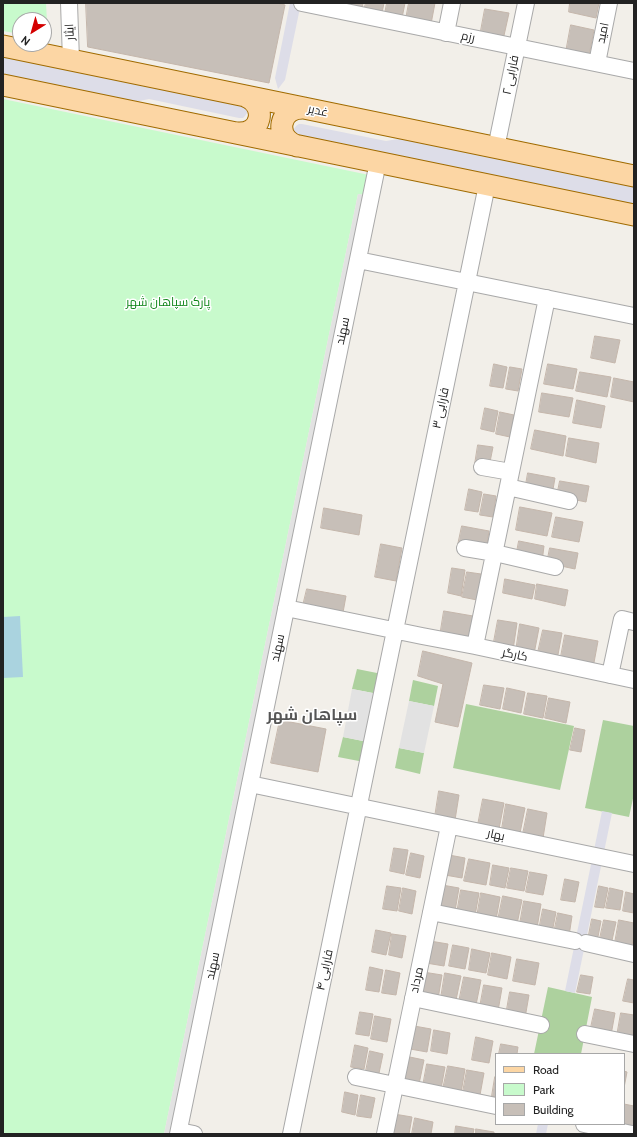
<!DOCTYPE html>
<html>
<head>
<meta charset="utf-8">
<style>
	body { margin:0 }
	#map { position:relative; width:637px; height:1137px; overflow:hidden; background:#f2efe9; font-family:Cabin,sans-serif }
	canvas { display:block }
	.frame { position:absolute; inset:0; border:4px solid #222; pointer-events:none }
	.legend { position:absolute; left:495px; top:1053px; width:130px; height:72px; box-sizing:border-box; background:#fff; border:1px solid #a7a7a7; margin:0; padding:5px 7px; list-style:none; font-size:12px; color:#222 }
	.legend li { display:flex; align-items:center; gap:8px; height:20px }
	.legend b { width:20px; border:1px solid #a7a7a7 }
	.north { position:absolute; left:12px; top:12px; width:40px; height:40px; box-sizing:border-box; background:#fff; border:1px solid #a7a7a7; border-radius:50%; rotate:217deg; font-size:11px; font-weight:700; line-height:16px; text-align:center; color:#222 }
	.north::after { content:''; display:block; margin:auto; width:14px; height:18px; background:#d40000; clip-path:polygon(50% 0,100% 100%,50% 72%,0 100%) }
</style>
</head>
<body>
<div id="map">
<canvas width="637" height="1137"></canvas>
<div class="frame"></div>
<ul class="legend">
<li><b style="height:5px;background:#fcd6a4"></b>Road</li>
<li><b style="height:11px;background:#c8facc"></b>Park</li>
<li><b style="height:11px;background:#c7bfb8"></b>Building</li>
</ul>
<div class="north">N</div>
</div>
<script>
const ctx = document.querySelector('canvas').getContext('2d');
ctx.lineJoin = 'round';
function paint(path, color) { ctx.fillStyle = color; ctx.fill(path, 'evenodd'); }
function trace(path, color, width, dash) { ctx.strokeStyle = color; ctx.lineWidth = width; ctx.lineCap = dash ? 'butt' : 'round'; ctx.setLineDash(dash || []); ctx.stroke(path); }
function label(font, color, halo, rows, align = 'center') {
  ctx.font = font + ' Cabin,Cairo,sans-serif'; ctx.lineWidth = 3; ctx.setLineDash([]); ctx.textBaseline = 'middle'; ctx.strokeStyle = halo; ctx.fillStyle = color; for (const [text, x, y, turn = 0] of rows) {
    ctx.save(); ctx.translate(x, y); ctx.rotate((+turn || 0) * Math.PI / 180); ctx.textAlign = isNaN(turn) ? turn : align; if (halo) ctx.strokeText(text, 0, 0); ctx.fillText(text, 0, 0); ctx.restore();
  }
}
const forest = new Path2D(`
	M357,669L382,674L378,694L352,689Z
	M413,680L438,686L434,706L409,701Z
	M466,704L574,726L560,790L453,768Z
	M603,720L634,726V794L629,817L585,808Z
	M343,737L368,742L364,762L338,757Z
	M399,748L424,753L420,774L395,768Z
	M548,987L592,997L581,1054H534Z`);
const park = new Path2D(`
	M3,3H46L48,40H44V20H20V34L3,31Z
	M3,99L374,176L370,196L358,194L164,1134H3Z`);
const parking = new Path2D(`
	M358,194L370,196L177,1134H164Z
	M352,689L378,694L368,742L343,737Z
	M409,701L434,706L424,753L399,748Z`);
const plaza = new Path2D(`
	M290,3H301L285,80L278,89L275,78Z
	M3,55L242,104L247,109V113L245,116L243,118H239L149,99L130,103L3,76Z
	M299,124H302L386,141L404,138L634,185V206L300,138L294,133V129L296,126Z
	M602,811L612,813L575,993L565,991Z
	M538,1124H548L546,1134H536Z`);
const water = new Path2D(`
	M20,616L23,677L3,678V617Z`);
const building = new Path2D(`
	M86,3H277L285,5L269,83L88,47Z
	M345,3H363L362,9L345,6Z
	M366,3H384L382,13L364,10Z
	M387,3H405L402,18L385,14Z
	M409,3H435L431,24L406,19Z
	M570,3H599L596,18L569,12Z
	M485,9L509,13L503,40L480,36Z
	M571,25L594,30L589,56L566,52Z
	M595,336L620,340L615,363L591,358Z
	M494,364L507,367L503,388L490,386Z
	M548,364L577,369L573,389L544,384Z
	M510,367L522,369L518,391L506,389Z
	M580,372L611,377L607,397L576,391Z
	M614,378L634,382V402L611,397Z
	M542,393L573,398L569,417L539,412Z
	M577,400L605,406L601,428L573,423Z
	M485,408L498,411L494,432L481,429Z
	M500,412L514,415L510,437L496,434Z
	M535,430L566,436L563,456L531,449Z
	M569,438L599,443L596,463L566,456Z
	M478,445L493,447L489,467L475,464Z
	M528,473L555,478L552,495L525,490Z
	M560,481L589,486L586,502L557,496Z
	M469,489L482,492L478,512L465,510Z
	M484,494L496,496L493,517L480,515Z
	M520,507L552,513L547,536L516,530Z
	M324,508L362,515L359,535L321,528Z
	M556,517L583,522L579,542L552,537Z
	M462,526L489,531L486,551L458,545Z
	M519,541L544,546L542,562L516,557Z
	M381,544L402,548L396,581L375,577Z
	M550,548L578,553L575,569L547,563Z
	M452,568L465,570L461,596L448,593Z
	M467,572L481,574L477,600L462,597Z
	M505,579L535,585L532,599L503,593Z
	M537,584L568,590L565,606L535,599Z
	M307,589L346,596L342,618L302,610Z
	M444,611L473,616L469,641L440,636Z
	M498,620L517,623L513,650L493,647Z
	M520,624L539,628L534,654L516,651Z
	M543,630L562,633L557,660L537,657Z
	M565,635L598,641L593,668L560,662Z
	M423,651L472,663L458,727L435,722L443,684L418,676Z
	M484,685L504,688L500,709L480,705Z
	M507,688L525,692L521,713L503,709Z
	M528,693L547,696L543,718L524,714Z
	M549,698L570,702L566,723L545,718Z
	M280,720L326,729L318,772L271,763Z
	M575,728L585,730L581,752L570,750Z
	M439,791L459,795L455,820L435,817Z
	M483,799L504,803L499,829L478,825Z
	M506,804L525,808L520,833L502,829Z
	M528,809L547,813L543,838L523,834Z
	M394,848L408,850L404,874L390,871Z
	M411,853L424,856L420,878L406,875Z
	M449,855L465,858L462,878L445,875Z
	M469,859L490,863L486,885L464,881Z
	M493,865L509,868L505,888L490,885Z
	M511,868L528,871L524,891L507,888Z
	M530,872L547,875L543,895L526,892Z
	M565,879L579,882L575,902L561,900Z
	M442,885L459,888L455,911L438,908Z
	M387,886L401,888L397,911L383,909Z
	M599,886L608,888L604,908L595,907Z
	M403,888L416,891L412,914L399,911Z
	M610,888L623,891L620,910L606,908Z
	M461,890L479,893L475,916L457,913Z
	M626,892L634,894V913L623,911Z
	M481,893L500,897L496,920L477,917Z
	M503,896L522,900L517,924L498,920Z
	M524,901L541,904L537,928L520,924Z
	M543,909L556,912L552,933L539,930Z
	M558,913L572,916L569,936L554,933Z
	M592,919L601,921L597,942L588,940Z
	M604,920L616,922L611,945L599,943Z
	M619,920L634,923V933L632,946L615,943Z
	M376,930L391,933L386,955L372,952Z
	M392,934L406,936L402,958L389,955Z
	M430,941L448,944L444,966L426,963Z
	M453,945L469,948L465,969L449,966Z
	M472,949L490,953L486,973L469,970Z
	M492,953L511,957L507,979L488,975Z
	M517,959L539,963L535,985L513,981Z
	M370,967L383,970L379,992L366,990Z
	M386,970L400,973L396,995L382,993Z
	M423,972L442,975L438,999L419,995Z
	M445,973L461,976L456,1000L441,998Z
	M581,975L593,977L590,994L577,992Z
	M464,977L481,980L476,1005L459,1002Z
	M628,979L634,980V1003L623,1001Z
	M484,985L502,988L498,1011L480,1007Z
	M510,992L529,995L525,1018L506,1015Z
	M595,1009L615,1013L611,1035L590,1032Z
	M360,1012L373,1014L369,1036L356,1034Z
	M621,1013L634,1015L633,1039L617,1036Z
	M375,1016L391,1019L387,1042L371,1039Z
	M414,1026L431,1029L427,1052L410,1049Z
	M434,1030L450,1033L447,1054L431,1051Z
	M476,1037L493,1041L489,1063L472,1060Z
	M501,1044L518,1047L517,1054H499Z
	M355,1045L368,1048L364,1069L351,1067Z
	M370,1051L383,1054L378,1078L365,1076Z
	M405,1056L424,1060L419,1084L400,1080Z
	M427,1064L445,1067L441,1089L423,1086Z
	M448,1066L465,1069L461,1093L443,1089Z
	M467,1070L484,1073L480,1095L463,1092Z
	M624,1071L627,1072L624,1088Z
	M495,1077L496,1078V1097L492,1096Z
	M345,1092L358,1095L355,1115L342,1112Z
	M361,1095L375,1098L371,1118L357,1116Z
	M624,1104L634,1106V1127L620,1124H624Z
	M394,1114L412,1117L409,1134H393Z
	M415,1118L433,1122L431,1134H412Z
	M456,1126L474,1129L473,1134H455Z
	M476,1129L494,1132V1134H476Z`);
const minor = new Path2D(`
	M69,3L71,60
	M302,3L634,71
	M446,33L452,3
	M597,63L609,3
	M496,148L526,3
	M358,260L634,316
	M482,467L511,472
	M508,487L569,501
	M465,548L495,553L555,567
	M286,608L422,636L475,646L634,680
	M475,646L547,298
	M610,675L622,619L634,622
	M250,784L634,864
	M431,912L575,941
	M586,943L634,954
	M413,998L541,1025
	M585,1034L634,1044
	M356,1077L496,1106
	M584,1124L632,1134
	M179,1131L194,1134
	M178,1134L378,162
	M291,1134L487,185
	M385,1134L449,826`);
const major = new Path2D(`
	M3,46L634,176
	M3,85L634,215
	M237,133C262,135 268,105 245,96
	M297,146C273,137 279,107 304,108`);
const streetNames = [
	["ایثار",70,32,-93],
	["امید",603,33,-78],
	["رزم",468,37,12],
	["فارابی ۲",511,75,-78],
	["غدیر",318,111,12],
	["سهند",343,331,-78],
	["فارابی ۳",441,408,-78],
	["سهند",278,648,-78],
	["کارگر",515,655,12],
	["بهار",496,835,12],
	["سهند",213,966,-78],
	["فارابی ۴",325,970,-78],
	["مرداد",417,980,-78]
];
const parkNames = [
	["پارک سپاهان شهر",168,302]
];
const districtNames = [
	["سپاهان شهر",312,715]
];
paint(forest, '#add19e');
paint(park, '#c8facc');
paint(parking, '#e2e2e2');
paint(plaza, '#dddde8');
paint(water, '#aad3df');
paint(building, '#c7bfb8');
trace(building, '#c4b6ab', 1);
trace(minor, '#a9a9a9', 18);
trace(major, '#a06b00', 23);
trace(minor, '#fff', 16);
trace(major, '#fcd6a4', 21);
label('12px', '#222', '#fff', streetNames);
label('12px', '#0c8416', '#fff', parkNames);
label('bold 16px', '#555', '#fff', districtNames);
</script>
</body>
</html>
